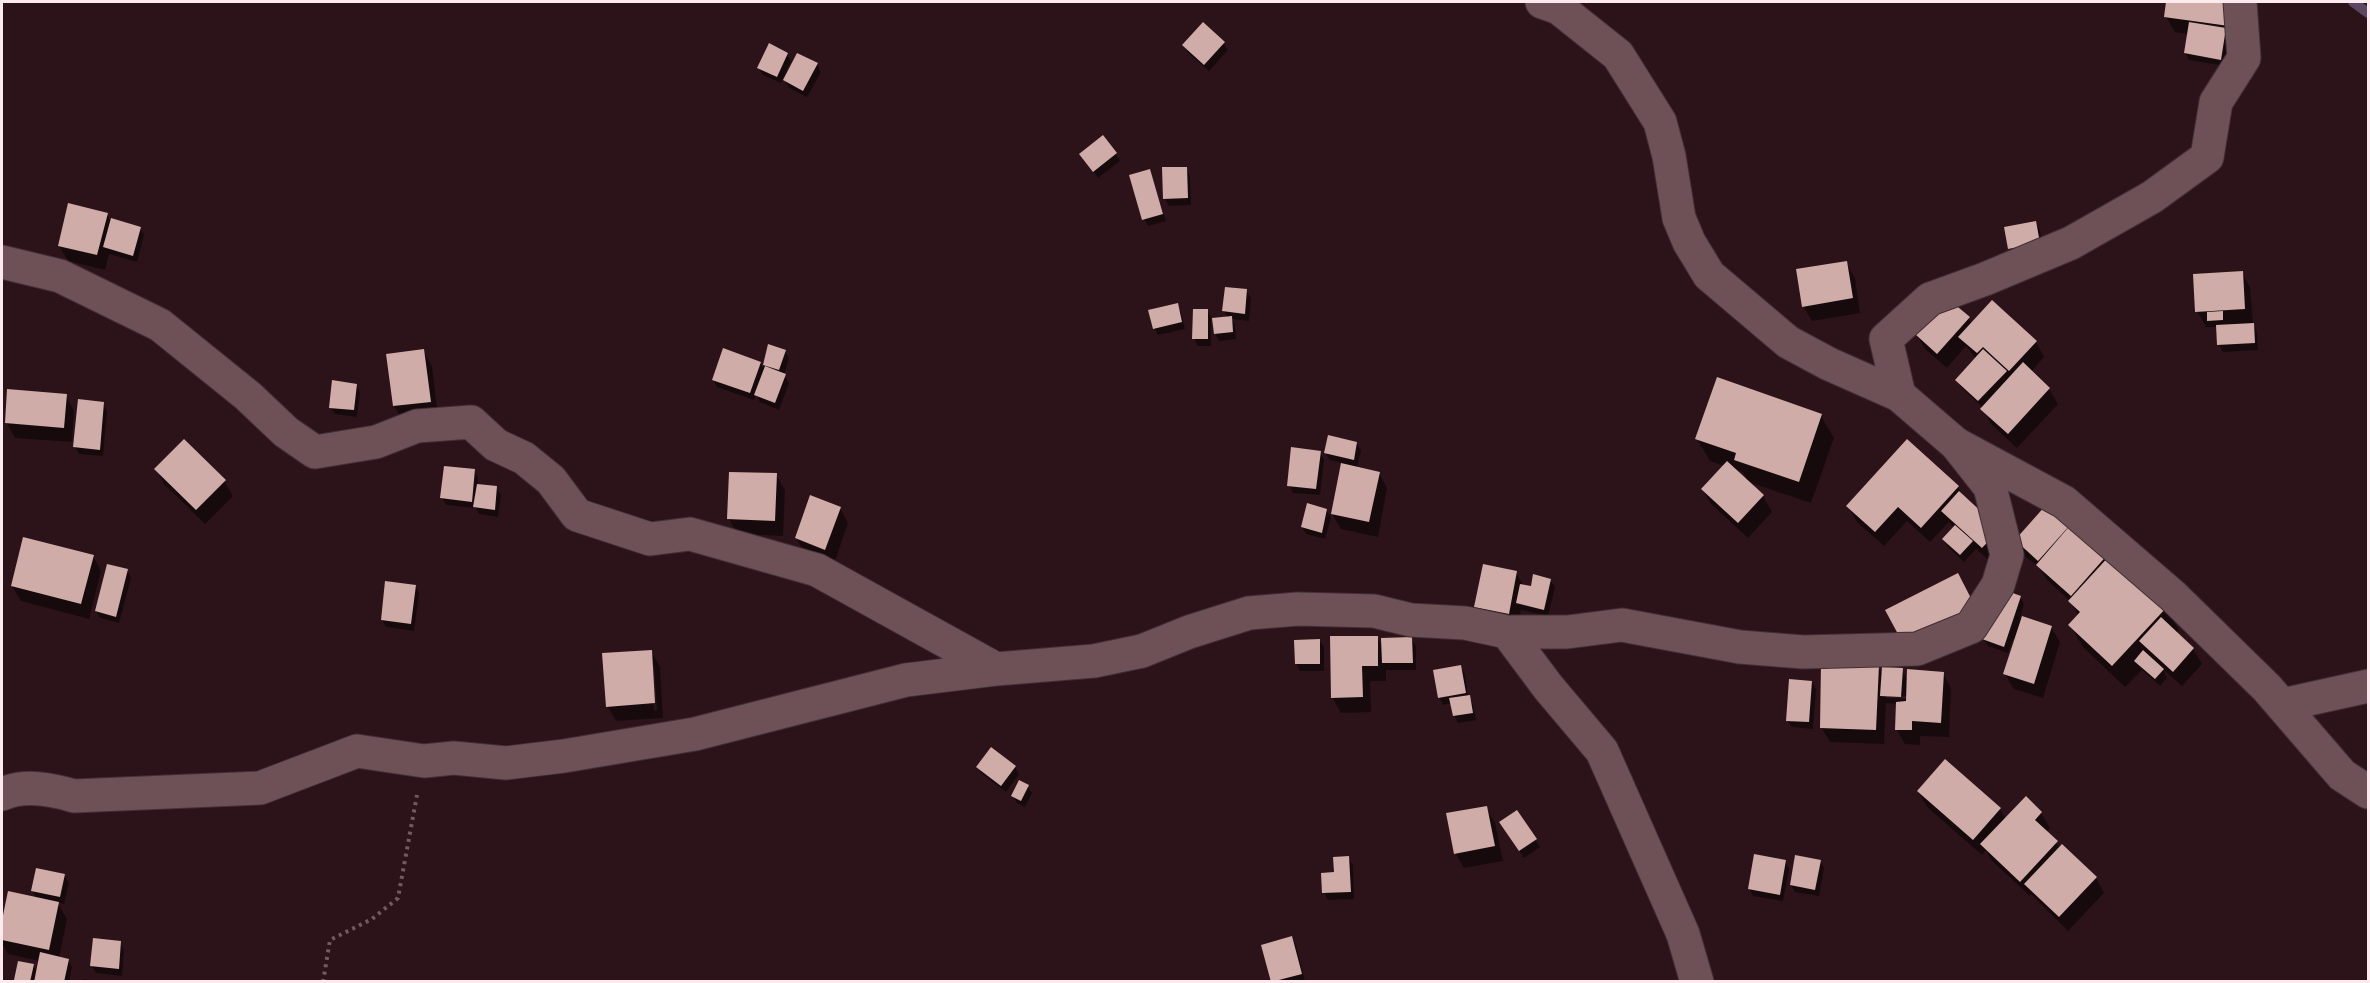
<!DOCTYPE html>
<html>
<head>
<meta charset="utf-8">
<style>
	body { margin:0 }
	#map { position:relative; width:2370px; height:983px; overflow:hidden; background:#2c131a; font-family:Lora,serif }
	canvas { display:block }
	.frame { position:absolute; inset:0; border:3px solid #fdeaee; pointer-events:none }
</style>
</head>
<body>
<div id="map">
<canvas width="2370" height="983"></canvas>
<div class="frame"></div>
</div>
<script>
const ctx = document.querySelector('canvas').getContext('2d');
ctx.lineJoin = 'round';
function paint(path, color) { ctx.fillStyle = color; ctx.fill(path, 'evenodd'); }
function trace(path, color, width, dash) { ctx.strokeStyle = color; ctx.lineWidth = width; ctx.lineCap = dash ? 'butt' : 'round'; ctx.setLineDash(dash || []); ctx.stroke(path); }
const shadow = new Path2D(`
	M2168,2H2235L2225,66L2189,60L2185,53L2188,34L2175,32L2166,17Z
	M1223,43L1228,50L1209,71L1188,53L1184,45Z
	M787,54L791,61L781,83L763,75L759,68Z
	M817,64L821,72L807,97L789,88L785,80Z
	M1081,154H1116L1120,161L1098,178Z
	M1186,169L1190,176L1191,205L1169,206L1165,199Z
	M1149,171L1166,221L1148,226L1144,219Z
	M107,214L111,222L140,228L144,235L137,262L109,254L105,270L68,261L59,246Z
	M2035,223L2040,230L2043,251L2013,255L2009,248Z
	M1846,263L1855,278L1860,313L1812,321L1803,306Z
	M2242,272L2250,288L2253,324L2257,332L2258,350L2223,352L2219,344L2218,327H2206L2197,311Z
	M1246,291L1251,298L1249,321L1232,319L1235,325L1236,339L1219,341L1215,333L1228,318L1224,311Z
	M1177,305L1181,312L1185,329L1158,335L1154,328Z
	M1207,310L1211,317V346H1198L1194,338Z
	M1968,318L1972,324L2036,342L2044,357L2031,372L2049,389L2058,404L2017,448L1991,424L1983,408L1961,387L1957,380L1976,359L1966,346L1947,368L1925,349L1916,334Z
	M769,346L785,351L789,358L784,375L789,383L779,410L760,402L756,395L754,400L717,387L713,379L760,363L763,368Z
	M423,351L432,366L438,417L403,421L394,406L388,355Z
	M356,385L360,392L357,417L335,414L330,407Z
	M66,396L74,411L72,442L15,438L6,422Z
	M103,404L107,411L103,456L79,454L75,447Z
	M1821,416L1834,438L1811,503L1748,482L1743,472L1734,469L1763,496L1772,512L1748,538L1711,504L1702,489L1724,466L1710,461L1697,439Z
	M1356,443L1361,450L1357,468L1379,473L1387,488L1378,537L1341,529L1332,514L1342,463L1330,460L1326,453Z
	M1320,452L1324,459L1320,495L1293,493L1289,485Z
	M156,469L224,481L233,496L205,524L164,484Z
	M474,470L478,478V485L496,487L501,495L498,517L479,514L476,508L446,505L442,498Z
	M776,475L785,490L783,536L737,534L729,519Z
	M1958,487L1964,498L1999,530L1992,563L1976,549L1964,562L1948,547L1944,540L1954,528L1949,522L1930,542L1907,521L1884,546L1857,522L1848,506Z
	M2046,507L2166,608L2179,630L2176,633L2193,649L2202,664L2182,686L2163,669L2167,678L2160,686L2142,670L2125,687L2083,647L2070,625L2078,615L2069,600L2047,580L2039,567L2025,556L2017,540Z
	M840,508L848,523L834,564L805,553L796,538Z
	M1326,510L1331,517L1325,539L1306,534L1302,527Z
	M93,556L101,571L89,619L21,601L12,586Z
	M127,570L131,578L119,623L100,618L96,611Z
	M1516,573L1524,586L1532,588L1550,580L1555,587L1548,616L1521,610L1517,629L1485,622L1476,607Z
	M415,586L419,593L414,631L386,627L382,620Z
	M2020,597L2024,604L2020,618L2051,627L2060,642L2043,698L2014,689L2005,674L2016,639H2013L2008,653L1988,646L1983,639Z
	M1377,637L1383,648L1411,639L1416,646V670H1386V681H1370L1371,712L1341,713L1332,697Z
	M1319,640L1324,647V671H1300L1296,663Z
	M651,651L660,667L663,718L616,721L607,706ZM651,665H654L657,710L654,711Z
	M1460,667L1465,674L1468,696L1473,704L1476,720L1458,723L1454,715L1452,703L1443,705L1439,697Z
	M1878,667L1883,676L1902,670L1908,681L1943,673L1951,688L1949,737L1920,736V745L1905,744L1896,729L1898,704L1886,703L1884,744L1830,742L1821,727ZM1886,695L1909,696L1908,699L1886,698Z
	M1812,682L1816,689L1813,729L1792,727L1787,720Z
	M977,767H1015L1019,774L1006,792L982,774Z
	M1027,786L1032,793L1025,807L1017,803L1013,796Z
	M1918,792L2000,809L2006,820L2041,813L2050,828L2046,832L2060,848L2096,878L2104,893L2068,931L2031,894L2030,896L1991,860L1986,850L1982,855L1927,807Z
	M1486,808L1495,823L1503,861L1464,868L1455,853Z
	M1516,812L1540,847L1524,858L1505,829Z
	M1348,858L1353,865L1354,899L1328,900L1324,892Z
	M1785,861L1789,869L1783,901L1753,896L1749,888Z
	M1820,861L1824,868L1819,896L1795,892L1791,885Z
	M64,876L69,883L64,904L57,902L67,919L59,958L68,960L72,967L69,982H17L16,980L33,965L37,972L40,961L8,954L2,943V926L9,893L37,899L32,891Z
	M1292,938L1296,945L1305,981L1272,982Z
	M120,943L124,950L122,976L96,973L92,966Z
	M83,979L101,982H83Z`);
const stream = new Path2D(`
	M2353,2L2368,13`);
const building = new Path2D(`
	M2166,2H2233L2229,26L2164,17Z
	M1203,22L1225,42L1204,65L1182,45Z
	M2189,22L2226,28L2221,60L2184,53Z
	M769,43L788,53L777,77L757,68Z
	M797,53L818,63L803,91L783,80Z
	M1103,135L1117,153L1093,172L1079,154Z
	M1162,167H1187L1188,198L1163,199Z
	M1150,169L1163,214L1142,220L1129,175Z
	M68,203L108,213L97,255L58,246Z
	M111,218L141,227L133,256L103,247Z
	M2036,221L2040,243L2008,249L2004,227Z
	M1847,261L1853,298L1802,307L1796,269Z
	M2243,271L2245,309L2195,312L2193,274Z
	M1225,287L1247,289L1245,314L1222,311Z
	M1947,298L1970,317L1937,354L1915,334Z
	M1992,300L2037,341L2009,371L1983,347L1977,353L1958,337Z
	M1178,303L1182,322L1153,329L1148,310Z
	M1193,309H1208V339H1192Z
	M2223,311V320L2207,321V312Z
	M1232,316L1233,332L1214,334L1212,318Z
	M2254,323L2255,343L2217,345L2216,325Z
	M768,344L786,350L779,370L763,365Z
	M723,348L761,362L750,393L712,380Z
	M424,349L431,402L393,406L386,354Z
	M1983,349L2007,371L1978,401L1955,380Z
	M2023,362L2050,388L2008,434L1980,409Z
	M765,366L786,374L775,403L754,395Z
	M1717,377L1822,414L1799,482L1734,460L1736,453L1695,439Z
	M332,380L357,384L354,410L329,408Z
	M7,389L67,394L64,428L5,423Z
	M78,399L104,402L100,450L73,447Z
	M1328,435L1357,442L1354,460L1324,453Z
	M184,439L226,480L196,510L154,469Z
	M1907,439L1959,486L1921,528L1898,507L1875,532L1846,506Z
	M1291,447L1321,451L1316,489L1287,486Z
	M1727,461L1764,495L1738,523L1701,489Z
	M1341,463L1380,472L1369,522L1331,514Z
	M444,466L475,469L472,502L440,498Z
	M729,472L777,473L775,521L727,519Z
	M477,484L497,486L495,510L473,507Z
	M1959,491L2000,529L1982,548L1941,511Z
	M810,495L841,507L825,550L795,538Z
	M1307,503L1327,509L1322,533L1301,527Z
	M2046,505L2070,525L2038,561L2015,540Z
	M2073,522L2109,553L2071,596L2036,565Z
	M1955,525L1973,541L1960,555L1942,539Z
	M23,537L94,555L81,604L11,586Z
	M2111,554L2167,607L2112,666L2068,625L2080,612L2068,601Z
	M107,564L128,569L116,617L95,611Z
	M1483,564L1517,571L1509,614L1474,607Z
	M1958,573L1977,610L1905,647L1885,610Z
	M1533,574L1551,579L1544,610L1516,603L1520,584L1531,586Z
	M385,581L416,585L411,624L381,620Z
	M1999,588L2021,596L2004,647L1982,639Z
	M2022,616L2052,626L2034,684L2003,674Z
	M2161,617L2194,648L2173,672L2139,641Z
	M1330,636H1378V666H1362L1363,697L1331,698Z
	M1412,637L1413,663H1382L1381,638Z
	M1320,639V664H1295L1294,640Z
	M652,650L655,703L606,707L602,653Z
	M2143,650L2164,669L2155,679L2134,661Z
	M1821,663L1879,665L1876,730L1820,728Z
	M1461,665L1466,693L1438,698L1433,670Z
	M1882,667L1903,668L1901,697L1880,696Z
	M1907,669L1944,672L1941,723L1912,721V730H1895L1896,702L1906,701Z
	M1789,679L1812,681L1809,722L1786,721Z
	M1470,695L1473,713L1453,716L1449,698Z
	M991,747L1016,766L1001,786L976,767Z
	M1945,759L2001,808L1973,840L1917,791Z
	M1019,780L1029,785L1021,801L1011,796Z
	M2026,796L2042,812L2035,820L2058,841L2020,882L1980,844Z
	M1487,806L1495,846L1454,854L1446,813Z
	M1517,810L1537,839L1519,851L1499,822Z
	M2062,844L2097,877L2059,917L2024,884Z
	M1754,854L1786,860L1780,895L1748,889Z
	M1795,855L1821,860L1815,890L1790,885Z
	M1349,856L1351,892L1322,893L1321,873L1334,872L1333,857Z
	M36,868L65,874L60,897L31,891Z
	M8,891L59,902L49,950L2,940V920Z
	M1292,936L1302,974L1271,982L1261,945Z
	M93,938L121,941L119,969L90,966Z
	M40,952L69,959L64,982H34Z
	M18,961L34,964L30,982L14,980Z`);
const path = new Path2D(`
	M323,982L330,940L372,919L398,898L417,795`);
const street = new Path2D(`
	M2,262L60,276L160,325L248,396L286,432L315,452L376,442L417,426L471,422L496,445L524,458L551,480L577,515L650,539L690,534L817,570L996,669L1094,661L1142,651L1189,632L1249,613L1298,609L1374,611L1411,620L1465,623L1507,632H1567L1622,625L1740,647L1803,652L1917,649L1971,627L1998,585L2007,555L1990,487L1956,444
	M1899,395L1886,339L1930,299L1985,279L2071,243L2152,197L2207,157L2216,102L2244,58L2240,2
	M1507,632L1548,687L1602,751L1683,934L1697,982
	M2282,705L2368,686
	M2,794C25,784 51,789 74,796L260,788L357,751L424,761L454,758L506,763L564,756L695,734L906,680L996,669`);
const secondary = new Path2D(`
	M1542,2L1559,8L1618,55L1660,122L1669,156L1679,218L1689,242L1709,275L1788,342L1829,364L1899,395L1956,444L2064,502L2173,596L2267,688L2342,775L2368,792`);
paint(shadow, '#0007');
trace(stream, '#5b4663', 10);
paint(building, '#cfaca7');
trace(street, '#423034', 35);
trace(secondary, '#423034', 35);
trace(path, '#715a60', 4, [3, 4.5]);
trace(street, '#6e5057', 33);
trace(secondary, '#6e5057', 33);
</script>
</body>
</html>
